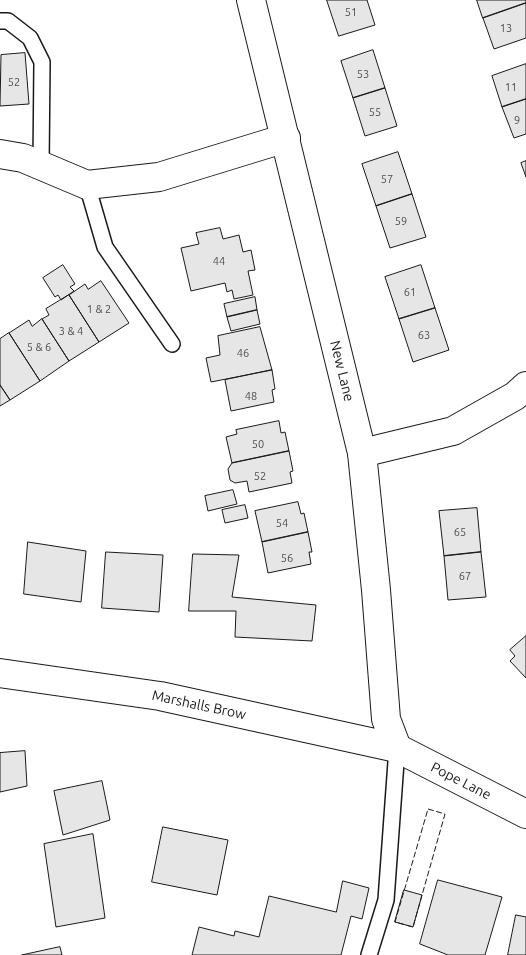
<!DOCTYPE html>
<html>
<head>
<meta charset="utf-8">
<style>
	body { margin:0 }
	canvas { display:block; background:#fff }
</style>
</head>
<body>
<canvas width="526" height="955"></canvas>
<script>
const ctx = document.querySelector('canvas').getContext('2d');
ctx.lineJoin = 'round';
function paint(path, color) { ctx.fillStyle = color; ctx.fill(path, 'evenodd'); }
function trace(path, color, width, dash) { ctx.strokeStyle = color; ctx.lineWidth = width; ctx.lineCap = dash ? 'butt' : 'round'; ctx.setLineDash(dash || []); ctx.stroke(path); }
function label(font, color, halo, rows, align = 'center') {
  ctx.font = font + ' Ubuntu,sans-serif'; ctx.lineWidth = 4; ctx.setLineDash([]); ctx.textBaseline = 'middle'; ctx.strokeStyle = halo; ctx.fillStyle = color; for (const [text, x, y, turn = 0] of rows) {
    ctx.save(); ctx.translate(x, y); ctx.rotate((+turn || 0) * Math.PI / 180); ctx.textAlign = isNaN(turn) ? turn : align; if (halo) ctx.strokeText(text, 0, 0); ctx.fillText(text, 0, 0); ctx.restore();
  }
}
const building = new Path2D(`
	M327,0H367L375,25L339,36Z
	M477,0H526V3L483,18Z
	M526,3V38L494,49L483,18Z
	M373,50L385,88L353,98L341,61Z
	M25,53L29,104L0,106L1,55Z
	M526,64V99L502,107L492,76Z
	M385,88L397,126L365,136L353,98Z
	M526,99V134L514,138L502,107Z
	M398,152L412,194L376,206L362,164Z
	M526,161V177L521,163Z
	M412,194L426,237L390,248L376,206Z
	M220,228L223,239L239,235L243,252L251,250L255,270L248,271L253,295L234,299L232,290L227,292L225,283L191,291L181,248L199,244L196,233Z
	M63,265L75,284L70,287L74,291L61,300L58,295L55,297L43,278Z
	M421,265L435,308L399,319L385,277Z
	M101,281L129,323L99,342L69,295L85,284L88,289Z
	M69,295L99,342L69,361L42,319L49,315L46,309Z
	M255,297L257,310L227,317L224,304Z
	M435,308L449,350L413,362L399,319Z
	M257,310L260,324L231,331L227,317Z
	M42,319L69,361L40,381L9,333L29,320L32,326Z
	M260,327L272,370L211,382L206,358L220,355L218,336Z
	M9,333L40,381L10,400L0,385V339Z
	M272,370L275,389L272,390L274,402L231,411L225,380Z
	M0,385L10,400L0,406Z
	M279,421L281,433L285,432L289,451L232,463L226,437L237,434L236,430Z
	M289,451L293,471L290,472L292,483L249,492L247,481L235,483L230,480L228,469L232,463Z
	M233,490L237,504L208,511L205,496Z
	M298,502L301,514L304,513L308,532L262,542L255,511Z
	M245,505L248,518L225,523L222,510Z
	M477,508L481,552L444,556L439,511Z
	M308,532L312,552H309L311,564L268,573L262,542Z
	M28,542L86,551L81,602L24,594Z
	M106,552L163,555L159,612L102,608Z
	M481,552L486,597L448,600L444,556Z
	M193,554L239,555L232,597L316,605L312,641L235,637L236,611H189Z
	M526,636V678L510,661L515,656L510,650Z
	M25,751L27,786L0,792V753Z
	M102,781L110,820L63,835L54,791Z
	M163,827L228,840L217,895L152,882Z
	M93,834L105,918L56,927L44,844Z
	M438,880L502,897L485,955H448L420,944Z
	M343,881L369,888L362,919L351,916L341,955H192L199,927L234,936L235,931L259,937L269,896L336,912Z
	M404,890L422,895L413,927L395,922Z
	M516,915L526,917V955H508Z
	M60,947L62,955H22Z`);
const service = new Path2D(`
	M0,21H8L30,38L42,62L41,165
	M87,185L105,247L172,344
	M369,955L386,900L397,748`);
const minor = new Path2D(`
	M0,154L23,158L87,185L159,177L286,138
	M362,453L453,431L515,396L526,386`);
const tertiary = new Path2D(`
	M251,0L362,453L376,590L386,719L397,748
	M0,673L160,696L397,748L526,814`);
const fence = new Path2D(`
	M428,809L445,814L413,927L395,922Z`);
const numberNames = [
	["51",351,12],
	["13",506,28],
	["53",363,74],
	["52",14,82],
	["11",511,87],
	["55",375,112],
	["9",517,120],
	["57",387,179],
	["59",401,221],
	["44",219,261],
	["61",410,292],
	["1 & 2",99,309],
	["3 & 4",71,331],
	["63",424,335],
	["5 & 6",39,347],
	["46",243,353],
	["48",251,396],
	["50",258,444],
	["52",260,476],
	["54",282,523],
	["65",460,532],
	["56",287,558],
	["67",465,576]
];
const streetNames = [
	["New Lane",342,371,76],
	["Marshalls Brow",199,705,12],
	["Pope Lane",461,781,27]
];
paint(building, '#e6e6e6');
trace(building, '#1a1a1a', 1);
trace(service, '#1a1a1a', 18);
trace(minor, '#1a1a1a', 30);
trace(tertiary, '#1a1a1a', 30);
trace(service, '#fff', 15);
trace(minor, '#fff', 28);
trace(tertiary, '#fff', 28);
trace(fence, '#1a1a1a', 1, [6, 2.5]);
label('11px', '#4d4d4d', null, numberNames);
label('14px', '#1a1a1a', '#fff', streetNames);
</script>
</body>
</html>
